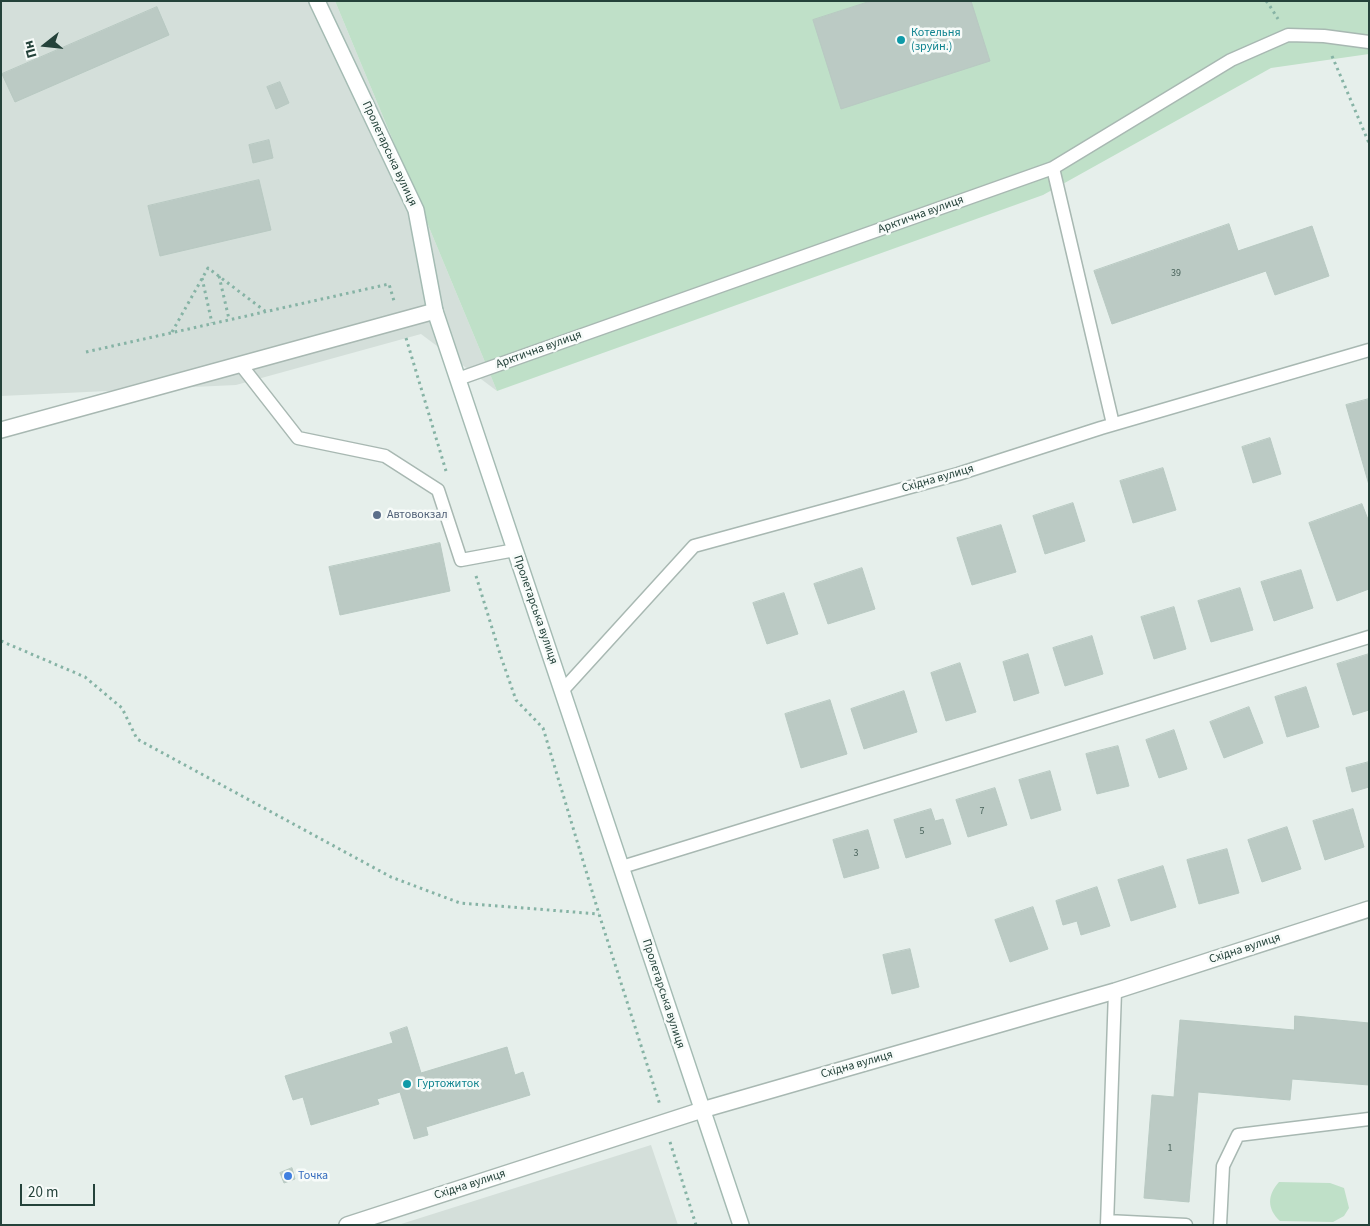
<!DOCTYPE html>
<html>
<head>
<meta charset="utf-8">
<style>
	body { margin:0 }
	#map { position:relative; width:1370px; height:1226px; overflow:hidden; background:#e6efeb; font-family:"Source Sans 3",sans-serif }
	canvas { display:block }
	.frame { position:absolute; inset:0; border:2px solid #24423a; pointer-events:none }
	.north { position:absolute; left:20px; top:20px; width:50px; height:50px; -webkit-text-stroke:4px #f7fbf9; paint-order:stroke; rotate:254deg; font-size:14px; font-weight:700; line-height:20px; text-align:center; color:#24423a }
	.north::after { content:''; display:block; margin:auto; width:18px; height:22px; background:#24423a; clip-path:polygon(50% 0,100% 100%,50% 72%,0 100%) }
	.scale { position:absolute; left:20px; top:1184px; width:75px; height:22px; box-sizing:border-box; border:2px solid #24423a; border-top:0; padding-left:6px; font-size:15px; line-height:18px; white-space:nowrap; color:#24423a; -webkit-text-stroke:4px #f7fbf9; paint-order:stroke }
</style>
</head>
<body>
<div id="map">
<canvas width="1370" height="1226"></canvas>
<div class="frame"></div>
<div class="north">Пн</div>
<div class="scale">20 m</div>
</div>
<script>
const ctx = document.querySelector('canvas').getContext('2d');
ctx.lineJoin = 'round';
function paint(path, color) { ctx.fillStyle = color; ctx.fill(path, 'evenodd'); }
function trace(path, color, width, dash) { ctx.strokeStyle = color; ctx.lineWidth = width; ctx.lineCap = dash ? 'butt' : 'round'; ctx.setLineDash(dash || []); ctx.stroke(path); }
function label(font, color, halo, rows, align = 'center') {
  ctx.font = font + ' "Source Sans 3",sans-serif'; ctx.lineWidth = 5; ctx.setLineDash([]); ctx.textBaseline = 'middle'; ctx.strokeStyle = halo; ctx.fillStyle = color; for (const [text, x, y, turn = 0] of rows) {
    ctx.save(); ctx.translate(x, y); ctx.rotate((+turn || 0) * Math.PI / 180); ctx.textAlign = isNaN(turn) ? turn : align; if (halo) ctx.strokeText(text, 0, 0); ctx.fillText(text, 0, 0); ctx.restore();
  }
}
const built = new Path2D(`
	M1,1H335L497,391L421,334L236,385L1,396Z
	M651,1145L678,1225H398Z`);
const green = new Path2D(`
	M335,1H1369V54L1271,68L1043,195L497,391Z
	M1279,1182L1330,1183L1344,1188L1349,1208L1344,1216L1333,1222L1280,1221C1267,1209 1267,1195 1279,1182Z`);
const building = new Path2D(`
	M871,1H971L990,61L841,109L813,20Z
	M157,7L169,35L15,102L2,74Z
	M280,82L289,103L276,109L267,87Z
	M269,140L273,158L253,163L249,145Z
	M259,180L271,230L160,256L148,206Z
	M1229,224L1238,251L1312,226L1329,276L1275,295L1266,271L1112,324L1094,271Z
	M1369,399V485L1346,405Z
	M1270,438L1281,474L1253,483L1242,447Z
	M1163,468L1176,510L1133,523L1120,481Z
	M1073,503L1085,541L1045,554L1033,516Z
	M1362,504L1369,522V589L1337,601L1309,523Z
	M1001,525L1016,572L972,585L957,538Z
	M440,543L450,591L340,615L329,567Z
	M862,568L875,609L828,624L814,584Z
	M1301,570L1313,608L1274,621L1261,582Z
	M1240,588L1253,630L1211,642L1198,601Z
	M784,593L798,634L767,644L753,603Z
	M1174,607L1186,649L1154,659L1141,617Z
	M1092,636L1103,674L1065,686L1053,648Z
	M1028,654L1039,693L1014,701L1003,662Z
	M1369,654V710L1353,715L1337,664Z
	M960,663L976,712L946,721L931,673Z
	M1306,687L1319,727L1287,737L1275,697Z
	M904,691L917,732L864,749L851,709Z
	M830,700L847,754L801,768L785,714Z
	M1249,707L1263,743L1224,758L1210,722Z
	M1174,730L1187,769L1159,778L1146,740Z
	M1118,746L1129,786L1097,794L1086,754Z
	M1369,762V787L1352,792L1346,768Z
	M1050,771L1061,810L1031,819L1019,780Z
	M995,788L1007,825L968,837L956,800Z
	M931,809L935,821L943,819L951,844L906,858L894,820Z
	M1353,809L1364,847L1325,860L1313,821Z
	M1287,827L1301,869L1262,882L1248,840Z
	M868,830L879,868L844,878L833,840Z
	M1227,849L1239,893L1199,904L1187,860Z
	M1163,866L1176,907L1131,921L1118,880Z
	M1097,887L1110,926L1081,935L1077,921L1063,925L1056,901Z
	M1033,907L1048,949L1010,962L995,920Z
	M910,949L919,987L892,994L883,955Z
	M1295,1016L1369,1023V1085L1292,1079L1290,1100L1198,1092L1189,1202L1144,1198L1152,1095L1174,1097L1180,1020L1294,1030Z
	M407,1027L421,1073L507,1047L515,1075L523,1072L530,1095L426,1127L428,1135L414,1139L400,1092L377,1099L379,1104L311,1125L303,1097L293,1100L285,1076L393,1043L390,1033Z
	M292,1168L295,1179L284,1183L280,1173Z`);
const path = new Path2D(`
	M1266,1L1268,3L1278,19
	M1332,56L1369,143
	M219,276L229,319
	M202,278L212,323
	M172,332L208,268L265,311
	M406,338L446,471
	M86,352L389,284L394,301
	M476,576L501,657L516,700L543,728L599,914L660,1105
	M1,641L85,677L122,708L137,739L391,877L460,903L599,914
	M670,1142L696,1225`);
const lane = new Path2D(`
	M1053,168L1113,424
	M241,365L298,438L385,456L438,490L461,560L515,550
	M458,379L1053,168L1231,60L1288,35L1324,36L1369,42
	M562,691L694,546L958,474L1101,428L1369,350
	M622,867L1369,637
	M1107,1221L1186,1225
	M1107,1225L1115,991
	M1220,1225L1223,1166L1238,1135L1369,1119`);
const street = new Path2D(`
	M1,430L435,311
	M347,1225L702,1110L1115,991L1369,909`);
const secondary = new Path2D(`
	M317,1L416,210L435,311L741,1225`);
const markers = [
	[901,40,5,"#0f9aa8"],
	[377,515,5,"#5c6f8a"],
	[407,1084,5,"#0f9aa8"],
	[288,1176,5,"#3f7fe0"]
];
const numberNames = [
	["39",1176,274],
	["7",982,812],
	["5",922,832],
	["3",856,854],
	["1",1170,1149]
];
const cultureNames = [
	["Котельня",911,33],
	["(зруйн.)",911,47],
	["Гуртожиток",417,1084]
];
const streetNames = [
	["Пролетарська вулиця",389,154,65],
	["Арктична вулиця",921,215,-20],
	["Арктична вулиця",539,350,-20],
	["Східна вулиця",938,479,-16],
	["Пролетарська вулиця",535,610,71],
	["Східна вулиця",1245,949,-18],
	["Пролетарська вулиця",663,994,72],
	["Східна вулиця",857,1065,-16],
	["Східна вулиця",470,1185,-18]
];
const serviceNames = [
	["Автовокзал",387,515]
];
const shopNames = [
	["Точка",298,1176]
];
paint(built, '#d4dfda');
paint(green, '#bfe0c8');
paint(building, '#bbcac4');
trace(building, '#b8c9c2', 1);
trace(lane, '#a8b8b2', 15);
trace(street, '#a8b8b2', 18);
trace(secondary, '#a4bbb3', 18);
trace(path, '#86b3a5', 3, [2.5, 4]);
trace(lane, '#fff', 12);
trace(street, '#fff', 15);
trace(secondary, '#fff', 15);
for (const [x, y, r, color] of markers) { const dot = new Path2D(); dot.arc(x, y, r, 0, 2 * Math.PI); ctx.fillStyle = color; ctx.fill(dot); trace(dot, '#f7fbf9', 2); }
label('10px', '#4a645c', null, numberNames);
label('12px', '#0d838f', '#f7fbf9', cultureNames, 'left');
label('12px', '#24423a', '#f7fbf9', streetNames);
label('12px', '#4e5e75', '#f7fbf9', serviceNames, 'left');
label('12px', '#366cbe', '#f7fbf9', shopNames, 'left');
</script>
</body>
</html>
